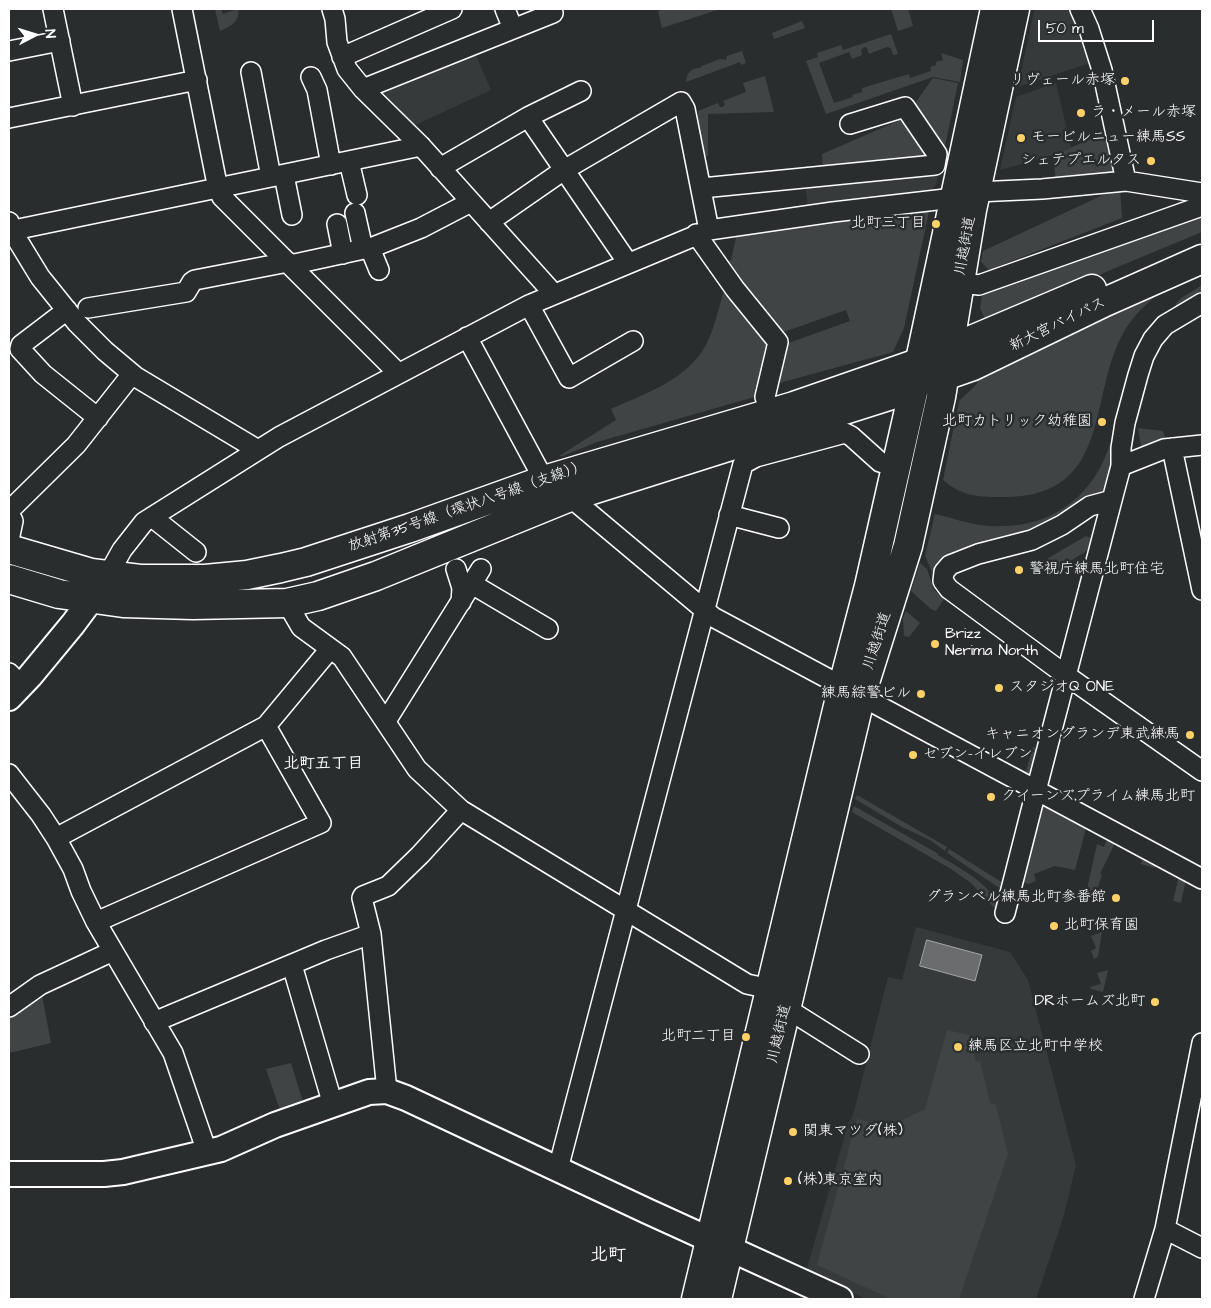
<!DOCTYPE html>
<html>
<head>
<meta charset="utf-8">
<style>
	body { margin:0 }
	#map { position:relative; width:1211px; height:1308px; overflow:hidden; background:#2a2d2e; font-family:"Architects Daughter",sans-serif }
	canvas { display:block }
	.frame { position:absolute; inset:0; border:10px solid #fff; pointer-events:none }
	.north { position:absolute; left:10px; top:10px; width:50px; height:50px; -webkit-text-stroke:4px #2a2d2e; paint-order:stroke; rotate:85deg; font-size:14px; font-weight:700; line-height:20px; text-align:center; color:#fff }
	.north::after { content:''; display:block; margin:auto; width:18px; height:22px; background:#fff; clip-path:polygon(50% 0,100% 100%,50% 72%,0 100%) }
	.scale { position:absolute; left:1038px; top:20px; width:116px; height:22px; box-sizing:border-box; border:2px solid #fff; border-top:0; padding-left:6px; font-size:15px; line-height:18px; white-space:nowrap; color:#fff; -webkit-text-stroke:4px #2a2d2e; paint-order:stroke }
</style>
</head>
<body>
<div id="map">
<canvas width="1211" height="1308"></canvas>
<div class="frame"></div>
<div class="north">N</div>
<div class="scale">50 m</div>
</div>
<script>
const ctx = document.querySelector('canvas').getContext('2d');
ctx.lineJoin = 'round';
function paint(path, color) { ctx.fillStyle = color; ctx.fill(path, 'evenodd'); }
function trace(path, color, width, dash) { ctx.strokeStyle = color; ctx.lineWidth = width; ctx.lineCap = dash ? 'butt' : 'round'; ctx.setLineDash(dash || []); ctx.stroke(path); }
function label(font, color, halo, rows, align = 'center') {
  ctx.font = font + ' "Architects Daughter","Klee One",sans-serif'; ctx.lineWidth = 5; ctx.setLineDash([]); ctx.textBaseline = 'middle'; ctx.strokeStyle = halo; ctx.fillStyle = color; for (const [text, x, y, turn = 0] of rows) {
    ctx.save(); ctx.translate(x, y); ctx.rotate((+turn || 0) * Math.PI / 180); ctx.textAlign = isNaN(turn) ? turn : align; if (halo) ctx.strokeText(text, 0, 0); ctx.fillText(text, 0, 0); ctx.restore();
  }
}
const built = new Path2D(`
	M1044,9H1074L1090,63L1018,87L1034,11Z
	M473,49L491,90L413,126L380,94L381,88Z
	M1056,83L1071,147L1053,155L1000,170L1016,97Z
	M939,170L936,185L928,196L808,209L805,183Z
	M916,927L1010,952L1028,980L1076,1165L1064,1215L1036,1299H866L806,1272L848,1124L853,1115L888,977L902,980Z`);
const green = new Path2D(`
	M215,9H221L223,14L238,9C240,22 231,26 220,31Z
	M665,9H720L662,28L658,11Z
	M891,9H908L913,26L898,31Z
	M802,21L805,28L774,39L772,33Z
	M891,34L898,54L893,55L891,48L887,47L869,54L867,48L864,47L861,50L862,55L852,59L849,52L819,63L834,103L853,97L852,95L862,92V88L909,74L910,78L931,71L930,67L936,65V62L943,60L941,53L963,60L960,82L933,77L826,114L806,61L818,57L817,53L841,45L843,50Z
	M742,51L746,63L741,65L740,62L686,82C687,73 691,68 700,68L702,66L720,59L726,60L727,56Z
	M765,76L774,112L708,114V156H700L698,111L718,103L720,107H723L725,104L723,101L746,92L743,83Z
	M933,78L958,83L944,151L911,109Z
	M905,118L925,149V160L823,171L822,154Z
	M1110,131L1121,176L1056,182L1053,155Z
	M1120,187L1122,218L989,270L981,262L983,251Z
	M930,207L904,328L893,352L772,385L783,345L850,321L846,310L778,334L723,263L731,260L736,238L732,232Z
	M1202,211V232L1108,271L994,323L985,319L980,308L983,290Z
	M1190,272C1165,289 1142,303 1125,330C1087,393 1114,495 1007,497C981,497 964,498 943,480L959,401L977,384V375Z
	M726,284L768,343L758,396L597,442L563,456H559L616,420L611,409C646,393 688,380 707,343C715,327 720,302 726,284Z
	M1202,285V293L1178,308L1175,304L1183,297Z
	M1141,344L1105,495L1057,523L984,545L938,586L925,556L935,514C950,517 965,523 980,525C1045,533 1094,501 1112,438C1121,406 1125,374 1141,344Z
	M1138,428L1163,431L1165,438L1159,446L1142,452Z
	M1086,536L1095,540L1094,546L1050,574L1045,560Z
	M920,563L927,569L934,590L944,599L936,611L931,609L911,591Z
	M906,611L920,623L909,637L904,636L903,618Z
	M1033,747L1039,749L1033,772L1027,777L1015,770L1017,767L1026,771Z
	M857,795L947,847L945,851L930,840L902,827L855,799Z
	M1044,805L1086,828L1075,870L1055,866L1034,874L1036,881L1028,884L1020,882L1040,806Z
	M854,806L937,853L938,855C956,866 1000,888 997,911L971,883L951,869L852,812Z
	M1107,839L1111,841L1112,839L1145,856L1156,865L1155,868L1141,864L1142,860L1140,856L1115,843L1100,874L1102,875L1093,902L1085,898L1097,844L1104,847Z
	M949,849L1003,883L1001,889L947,853Z
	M1167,870L1186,879L1181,903L1173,901L1179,876L1167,873Z
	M1102,932L1098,957L1094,959L1091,951L1096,948L1091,936Z
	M1108,970L1103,992L1091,989L1090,987L1101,984L1097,973Z
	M42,995L51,1043L9,1053V1018Z
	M947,1030L969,1035L976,1062L980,1061L990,1103L996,1105L1008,1154L959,1299H891L817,1265L857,1119L891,1126L925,1109Z
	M291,1063L303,1102L280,1110L266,1069Z`);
const water = new Path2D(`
	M927,940L982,955L975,981L920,966Z`);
const minor = new Path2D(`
	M53,9L73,106
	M182,9L218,189L222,197L398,373
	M332,9L335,19L337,42L347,69L363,89L421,146L554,294
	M505,9L513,29
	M1080,9L1089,29L1102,70L1126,181
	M9,51L60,41
	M342,57L452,9
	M251,72L271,177
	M311,77L317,90L331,165
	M363,89L553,13
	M528,117L628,263
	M9,118L197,80
	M349,161L357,195
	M440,168L528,117L581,91
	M284,175L292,215
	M702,188L935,165L937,154L905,107L850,124
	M976,192L1042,189L1126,181L1202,193
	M355,213L363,249
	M9,222L12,231L40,277L77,323L105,351L136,377L258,450
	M489,222L564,170L681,102L685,109L709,230
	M337,224L343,254
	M9,231L421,146
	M696,234L735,289L778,342L765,397L770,413
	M370,248L379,270
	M290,265L373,247L421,228L471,202
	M960,283L979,285L1202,206
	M529,305L569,378L633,341
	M88,308L186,292L192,282L195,280L288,262
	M67,310L21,345L20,349L43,374L98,418
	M467,337L544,480
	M1172,448L1202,590
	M1121,466L1164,449L1202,445
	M570,497L713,617L1202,879
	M1112,500L1090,506L1062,525L1032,540L978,554L950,565L944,572L943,581L949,589L1067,676L1202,771
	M9,511L76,445L132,374
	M9,513L13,521L9,540
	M729,515L779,528
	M152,517L196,552
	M456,569L462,588L461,602
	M108,575L122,550L144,522L279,437L529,305L709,230L833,212L954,198
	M472,584L548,629
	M287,603L301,627L342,657L417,769L461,810L747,984L770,989
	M9,673L21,686
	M386,721L481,569
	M9,774L41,815L56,838L73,869L81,891L96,922L173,1053L207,1152
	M56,838L266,726L330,649
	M1005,913L1036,791L1112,500L1121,466V448L1125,423L1138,375L1144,356L1153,339L1165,325L1202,303
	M96,922L321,823L266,726
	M292,965L333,1105
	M9,1007L40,985L113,951
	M786,1008L859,1054
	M154,1022L326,950L371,934
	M387,1091L371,934L362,898L363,896L388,886L420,855L461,810
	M558,1169L743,464L756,457L845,433L851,436L880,462L896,467
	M1165,1229L1202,1248
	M1144,1299L1165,1229L1202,1043`);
const tertiary = new Path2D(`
	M9,698L30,676L73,624L102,585
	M9,1174H104L123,1172L221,1149L275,1125L369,1092L387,1091L406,1098L647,1211L840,1299`);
const primary = new Path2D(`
	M9,549L91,573L140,579H205L247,575L281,568L306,562L410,528L544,480L794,406L918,363
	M9,579L59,594L123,603L193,605L287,603L318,596L376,576L570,497L914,388`);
const trunk = new Path2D(`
	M936,355L1092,289
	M930,381L973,366L1105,302L1202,259
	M696,1299L843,685L869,586L914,388L995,9
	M717,1299L861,695L908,546L941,397L972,210L1015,9`);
const markers = [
	[1125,81,5,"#ffd166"],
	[1081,113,5,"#ffd166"],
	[1021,138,5,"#ffd166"],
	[1151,161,5,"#ffd166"],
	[936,224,5,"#ffd166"],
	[1102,422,5,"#ffd166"],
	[1019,570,5,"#ffd166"],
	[935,644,5,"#ffd166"],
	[999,688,5,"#ffd166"],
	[921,694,5,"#ffd166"],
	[1190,735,5,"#ffd166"],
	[913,755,5,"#ffd166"],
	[991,797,5,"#ffd166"],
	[1116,898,5,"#ffd166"],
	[1054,926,5,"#ffd166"],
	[1155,1002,5,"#ffd166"],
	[746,1037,5,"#ffd166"],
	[958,1047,5,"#ffd166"],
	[793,1132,5,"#ffd166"],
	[788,1181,5,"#ffd166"]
];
const poiNames = [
	["リヴェール赤塚",1115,81,"right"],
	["ラ・メール赤塚",1091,113],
	["モービルニュー練馬SS",1031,138],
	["シェテプエルタス",1141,161,"right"],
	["北町三丁目",926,224,"right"],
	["北町カトリック幼稚園",1092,422,"right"],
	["警視庁練馬北町住宅",1029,570],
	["Brizz",945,635],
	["Nerima North",945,652],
	["スタジオQ ONE",1009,688],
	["練馬綜警ビル",911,694,"right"],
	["キャニオングランデ東武練馬",1180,735,"right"],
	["セブン-イレブン",923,755],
	["クイーンズプライム練馬北町",1001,797],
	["グランベル練馬北町参番館",1106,898,"right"],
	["北町保育園",1064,926],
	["DRホームズ北町",1145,1002,"right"],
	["北町二丁目",736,1037,"right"],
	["練馬区立北町中学校",968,1047],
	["関東マツダ(株)",803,1132],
	["(株)東京室内",798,1181]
];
const streetNames = [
	["川越街道",966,246,-80],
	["新大宮バイパス",1058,325,-26],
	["放射第35号線（環状八号線（支線））",468,507,-19],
	["川越街道",878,641,-72],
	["川越街道",780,1034,-77]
];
const neighbourhoodNames = [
	["北町五丁目",323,765]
];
const quarterNames = [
	["北町",608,1256]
];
paint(built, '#373a3b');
paint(green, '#414445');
paint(water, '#6a6c6d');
trace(water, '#a6a7a7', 1);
trace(minor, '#fff', 22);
trace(tertiary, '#fff', 28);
trace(primary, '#fff', 31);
trace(trunk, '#fff', 31);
trace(minor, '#2a2d2e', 19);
trace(tertiary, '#2a2d2e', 24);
trace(primary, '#2a2d2e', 28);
trace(trunk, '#2a2d2e', 28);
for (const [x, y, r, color] of markers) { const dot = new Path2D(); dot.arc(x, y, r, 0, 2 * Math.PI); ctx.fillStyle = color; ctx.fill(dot); trace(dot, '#2a2d2e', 2); }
label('15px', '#fff', '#2a2d2e', poiNames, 'left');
label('15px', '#fff', '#2a2d2e', streetNames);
label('bold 16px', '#fff', '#2a2d2e', neighbourhoodNames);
label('bold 18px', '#fff', '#2a2d2e', quarterNames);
</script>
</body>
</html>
